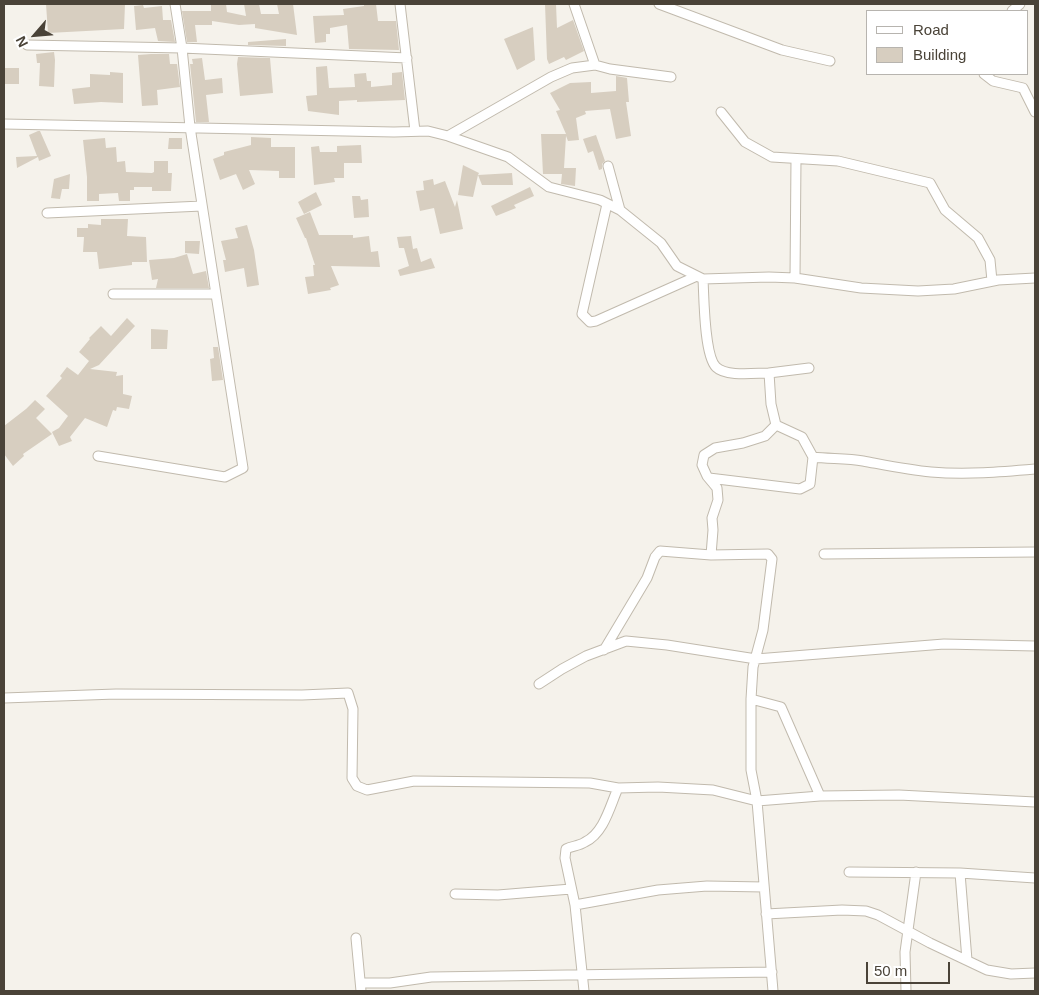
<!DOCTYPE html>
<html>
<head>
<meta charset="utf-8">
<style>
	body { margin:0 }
	#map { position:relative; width:1039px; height:995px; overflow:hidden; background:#f5f2eb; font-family:Helvetica,sans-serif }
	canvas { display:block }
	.frame { position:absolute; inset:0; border:5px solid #4a4338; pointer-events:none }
	.legend { position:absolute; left:866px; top:10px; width:162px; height:65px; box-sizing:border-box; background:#fff; border:1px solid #b7b4af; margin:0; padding:6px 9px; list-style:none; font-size:15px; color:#4a4338 }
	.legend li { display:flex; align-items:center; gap:10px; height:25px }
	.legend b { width:25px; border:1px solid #b7b4af }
	.north { position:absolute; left:10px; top:10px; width:50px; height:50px; -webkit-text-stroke:4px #fff; paint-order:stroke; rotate:243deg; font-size:14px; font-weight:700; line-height:20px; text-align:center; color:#4a4338 }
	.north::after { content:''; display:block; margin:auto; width:18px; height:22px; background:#4a4338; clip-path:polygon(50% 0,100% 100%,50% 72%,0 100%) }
	.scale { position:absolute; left:866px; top:962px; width:84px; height:22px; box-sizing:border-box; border:2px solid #4a4338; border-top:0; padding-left:6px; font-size:15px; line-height:18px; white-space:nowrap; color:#4a4338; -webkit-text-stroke:4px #fff; paint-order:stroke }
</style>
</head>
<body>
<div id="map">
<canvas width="1039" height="995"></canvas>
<div class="frame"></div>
<ul class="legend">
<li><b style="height:6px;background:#fff"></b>Road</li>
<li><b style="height:14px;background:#d7cec0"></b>Building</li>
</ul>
<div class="north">N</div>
<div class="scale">50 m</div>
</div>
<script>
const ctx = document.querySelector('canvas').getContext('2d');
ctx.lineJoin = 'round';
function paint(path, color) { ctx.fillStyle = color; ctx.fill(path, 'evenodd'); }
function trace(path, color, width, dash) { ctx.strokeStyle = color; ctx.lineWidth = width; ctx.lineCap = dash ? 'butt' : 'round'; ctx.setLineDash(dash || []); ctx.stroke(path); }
const building = new Path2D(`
	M46,4H125L124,29L48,33Z
	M211,4H226L227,12L246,16L244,4H259L261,14H279L277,4H293L297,35L255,28V24L239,25L212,21V25H195L197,42H187L182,11H211Z
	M364,4H376L378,21H396L399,50L349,49L347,25L330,28V34H326V42L315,43L313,16L344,15L343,9L364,6Z
	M545,4H556L557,28L573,20L584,51L566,60L564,57L549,64L547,59Z
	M143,5L144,8L162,6L163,20H171L175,42L158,41L155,28L136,30L134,6Z
	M533,27L535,60L517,70L504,39Z
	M286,39V46L248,45V42Z
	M54,52L55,60L54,87L39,86L40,63H37L36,54Z
	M151,54H169L170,64H177L180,87L157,90L158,105L142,106L138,55Z
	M238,57L270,58L273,93L240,96L237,64Z
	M202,58L205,80L222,78L223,93L206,95L209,122H196L190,64H193L192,59Z
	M327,66L329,88L355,87L354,74L366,73L367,81H371V87L392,85V73L402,72L405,100L357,102V100L339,101V115L308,111L306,96L317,95L316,67Z
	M5,68H19V84H5Z
	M110,72L123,73V103L101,102L74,104L72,89L90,87V74L110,75Z
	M616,76L627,78L629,102H626L631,136L616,139L610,109L585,111L586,114L576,118L579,140L568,141L566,136L564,168H576L575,186L561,184L562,174H543L541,134H566L556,111L560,110L550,93L570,83L591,82V93L616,91Z
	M38,131H40L51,156L39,161L38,157L17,168L16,157L37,156L29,135Z
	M596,135L605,161L602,164V169L599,170L593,151L588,153L583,139Z
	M251,137L271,138V147H295V178H279V171L249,170L255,184L243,190L236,174L220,180L213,159L224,155V152L251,145Z
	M105,138L106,148L116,147L117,162L125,161L126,172L152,173L154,172V161H168V173H172L171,191H152V187H134V190H130V201H119L118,193L99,194V201H87V177L83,140Z
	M169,138H182V149H168Z
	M361,145L362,163H344V178H334L335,182L314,185L311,147L319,146L320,152H337V146Z
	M463,165L479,173L478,175L512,173L513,185H482L478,175L473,197L458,195Z
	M70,174L69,189H62L60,199L51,198L54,179Z
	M433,179L434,185L445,181L455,207L457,200L463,229L440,234L434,208L420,211L416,191L424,190L423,181Z
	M530,187L534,196L514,205L516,208L496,216L491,206Z
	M316,192L322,205L304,214L298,202Z
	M352,196H360L361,200L368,199L369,217L354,218Z
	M310,212L319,235H353V238L369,236L371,252L378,251L380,267L331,266L339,285L330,288L331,290L308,294L305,277L314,276L313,265H315L306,238H305L296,218Z
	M101,219H128L127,236L146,237L147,262H132V265L99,269L97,252H83L84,237H77V228H88V224L101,225Z
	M247,225L254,250L259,285L247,287L244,268L225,272L223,260H226L221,241L238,238L235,228Z
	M411,236L413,249L417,248L421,262L431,258L435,268L400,276L398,270L409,266L404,248H399L397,237Z
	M185,241H200L199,254L185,253Z
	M187,254L193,274L206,271L209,288H156L158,279L152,280L149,260L174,258Z
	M127,318L135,326L99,365L90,369L117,372L116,376L123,375V394L132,396L129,409L117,407L116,411L113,410L107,427L85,418L70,437L72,441L59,446L52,432L59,428L68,416L46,396L62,378L60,376L67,367L78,375L89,361L79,352L90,339L89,338L101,326L111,336Z
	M151,329L168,330L167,349H151Z
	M213,347H218L223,380L212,381L210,359L214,358Z
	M35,400L45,409L36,418L52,434L23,454L24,456L13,466L4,454V426L26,409Z`);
const street = new Path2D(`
	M400,4L415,131
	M574,4L595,65
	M659,4L782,50L830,61
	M1012,11L1020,4
	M27,45L182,48L407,58
	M984,74L993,81L1023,88L1035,112
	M721,112L745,142L772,157L838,161L930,183L945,210L978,238L990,260L992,281
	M4,124L394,132L428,131L448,136L508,157L549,187L600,200L620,210L661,243L677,266L703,279L769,277L795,278L861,288L918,291L954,289L998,280L1035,278
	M448,136L551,77L572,68L595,65L610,69L671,77
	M608,166L620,210
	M607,204L582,314L590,322L596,321L697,276
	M47,213L202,206
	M795,278L796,159
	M703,279C704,296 704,355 716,367C726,377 755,373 769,373L771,404L776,425L802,437L813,457C829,459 847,458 863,461C885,465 909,470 931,472C966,475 1001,472 1035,469
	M113,294H216
	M769,373L809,368
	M98,456L225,477L243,468L190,127L182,48L175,4
	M709,478L800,489L810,484L813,457
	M824,554L1035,552
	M711,555L713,530L712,518L718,500L717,488L707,476L702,465L704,455L715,448L743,443L765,436L776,425
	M604,650L647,578L655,557L660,551L711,555L768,554L772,559L763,630L753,667L751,699V770L757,801L773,991
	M539,684L562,669L586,656L626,641L667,645L756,659L944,644L1035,646
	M4,698L116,694L302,695L348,693L353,709L352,778L357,786L367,790L414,781L590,783L618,788L658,787L713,790L757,801L820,796L899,795L1035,802
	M751,699L781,707L820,796
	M849,872L960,873L1035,878
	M960,873L967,960
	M455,894L498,895L571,889
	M575,905L658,890L707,886L764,887
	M766,914L842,910L866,911L878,915L930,943L987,970L1011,974L1035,973
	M356,938L361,991
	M361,983H390L431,977L772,972
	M584,991L575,905L565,858L566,849C572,846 579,846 585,842C604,833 610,806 618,788
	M906,991L905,952L916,872`);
paint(building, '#d7cec0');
trace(street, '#c1baad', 11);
trace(street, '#fff', 9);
</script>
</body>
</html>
